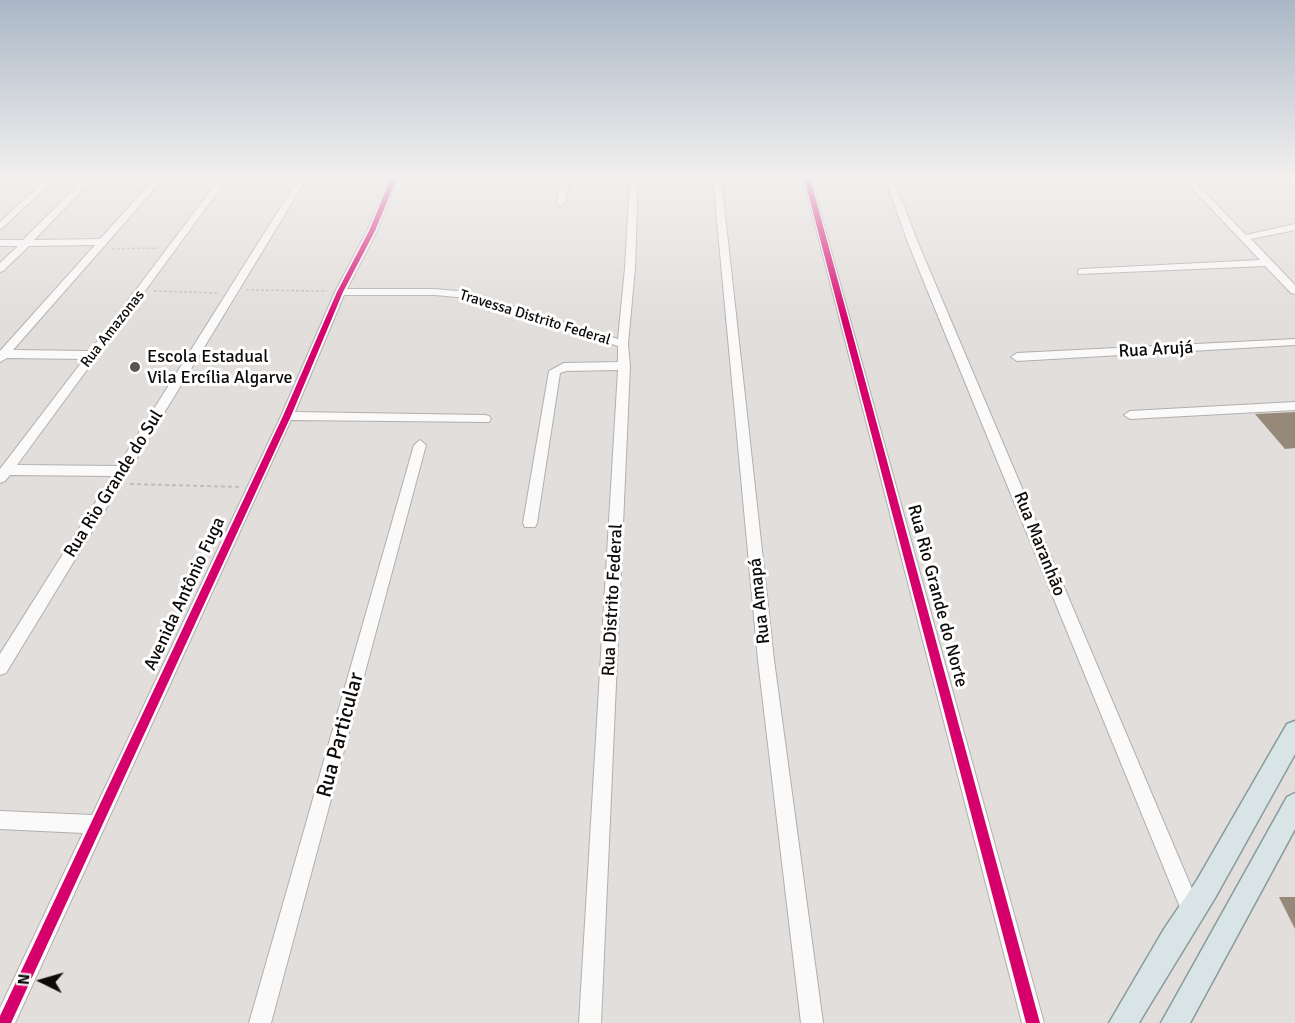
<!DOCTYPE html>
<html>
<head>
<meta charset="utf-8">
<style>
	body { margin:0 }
	#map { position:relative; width:1295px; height:1023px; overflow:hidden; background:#e2dedb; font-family:Signika,sans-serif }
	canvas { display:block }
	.north { position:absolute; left:12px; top:951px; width:60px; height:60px; -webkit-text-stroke:4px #fff; paint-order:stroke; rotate:275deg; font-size:16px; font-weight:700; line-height:24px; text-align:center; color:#0d0b09 }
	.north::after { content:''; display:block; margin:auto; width:21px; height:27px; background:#0d0b09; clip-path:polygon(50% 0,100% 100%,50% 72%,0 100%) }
</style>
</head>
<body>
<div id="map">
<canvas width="1295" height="1023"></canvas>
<div class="north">N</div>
</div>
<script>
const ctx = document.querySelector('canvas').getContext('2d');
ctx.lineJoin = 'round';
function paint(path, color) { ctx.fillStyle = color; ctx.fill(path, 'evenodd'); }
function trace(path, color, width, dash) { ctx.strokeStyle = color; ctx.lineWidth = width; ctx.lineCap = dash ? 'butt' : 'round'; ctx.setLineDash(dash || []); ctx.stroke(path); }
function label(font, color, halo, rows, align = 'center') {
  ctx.font = font + ' Signika,sans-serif'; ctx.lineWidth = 6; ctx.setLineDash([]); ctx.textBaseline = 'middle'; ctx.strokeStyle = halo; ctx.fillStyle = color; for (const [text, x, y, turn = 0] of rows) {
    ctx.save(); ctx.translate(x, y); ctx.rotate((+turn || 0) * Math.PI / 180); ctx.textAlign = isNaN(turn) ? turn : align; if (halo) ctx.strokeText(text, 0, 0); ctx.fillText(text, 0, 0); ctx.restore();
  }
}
const building = new Path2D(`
	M1295,412V448L1285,449L1255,414Z
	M1279,897H1295V929Z`);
const pathFar1 = new Path2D(`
	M112,249L158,248
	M246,290L327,291
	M154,291L217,293`);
const path = new Path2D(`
	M130,484L241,487`);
const minor = new Path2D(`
	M47,178H56L0,230V222Z
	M85,178H94L34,240L100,239L155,178H164L13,350L90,351L220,178H228L17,465L118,466L299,178H307L6,673L0,675V654L112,476L10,475L5,481L0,483V469L84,359L7,358L0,362V351L95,245L29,246L3,271L0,272V263L18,246H0V240H23Z
	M390,178H398L377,231L347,289H435L468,292L618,339L625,268L630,178H638L635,268L628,344L630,366L601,1023H579L618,370L566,371L560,373L537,523L535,527H525L523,523L549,371L564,363L618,362V346L467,298L435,295H344L295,412L485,415L489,416L491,419L489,422L291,420L15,1023H0V1008L83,833L0,829V811L92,815L281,416L335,292L367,231Z
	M562,178H570L565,203L561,206L557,203Z
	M713,178H721L774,660L823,1023H801L758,660Z
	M803,178H811L1044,1023H1022Z
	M885,178H893L918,243L1201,910L1198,917L1191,920L1184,917L908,243Z
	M1182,178H1191L1246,235L1295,224V230L1251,239L1295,285V294L1291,293L1265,266L1078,274V270L1081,269L1260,260Z
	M1295,339V345L1017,361L1011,357L1017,353Z
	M1295,402V410L1130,419L1124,415L1130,411Z
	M420,440L426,445L271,1023H249L414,445Z`);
const major = new Path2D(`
	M1295,721V754L1215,898L1143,1016L1139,1023H1109L1164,929L1197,880L1287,724Z
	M1295,793V829L1190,1023H1161L1287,797Z`);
const cycleway = new Path2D(`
	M391,178H397L375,231L343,292L291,416L11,1023H0V1016L283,416L337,292L369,231Z
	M804,178H810L1040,1023H1026Z`);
const markers = [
	[135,367,6,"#585552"]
];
const farStreetnames = [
	["Travessa Distrito Federal",535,318,17],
	["Rua Amazonas",113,329,-52]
];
const streetNames = [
	["Rua Arujá",1156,350,-3],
	["Rua Rio Grande do Sul",114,484,-58],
	["Rua Maranhão",1039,544,68],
	["Avenida Antônio Fuga",185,594,-65],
	["Rua Rio Grande do Norte",937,596,75],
	["Rua Distrito Federal",613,600,-87],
	["Rua Amapá",760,601,-96]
];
const poiNames = [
	["Escola Estadual",147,357],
	["Vila Ercília Algarve",147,378]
];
const nearStreetnames = [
	["Rua Particular",341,735,-75]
];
paint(building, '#96897a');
trace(minor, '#b2afad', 2);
trace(major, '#889b9d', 3);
trace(pathFar1, '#c0bebd', 1.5, [3, 2]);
trace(path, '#c0bebd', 2, [4, 3]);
paint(minor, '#fbfafa');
paint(major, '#d9e4e6');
paint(cycleway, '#d6006c');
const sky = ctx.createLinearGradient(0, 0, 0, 321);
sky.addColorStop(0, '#aab7c6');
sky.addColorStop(0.55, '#f2f0ef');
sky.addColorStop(1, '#f2f0ef00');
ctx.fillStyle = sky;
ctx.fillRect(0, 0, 1295, 321);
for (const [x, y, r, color] of markers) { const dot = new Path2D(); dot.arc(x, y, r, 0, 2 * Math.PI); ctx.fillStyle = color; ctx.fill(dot); trace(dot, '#fff', 2); }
label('15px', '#0d0b09', '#fff', farStreetnames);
label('18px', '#0d0b09', '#fff', streetNames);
label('18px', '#0d0b09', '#fff', poiNames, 'left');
label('21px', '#0d0b09', '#fff', nearStreetnames);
</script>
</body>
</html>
